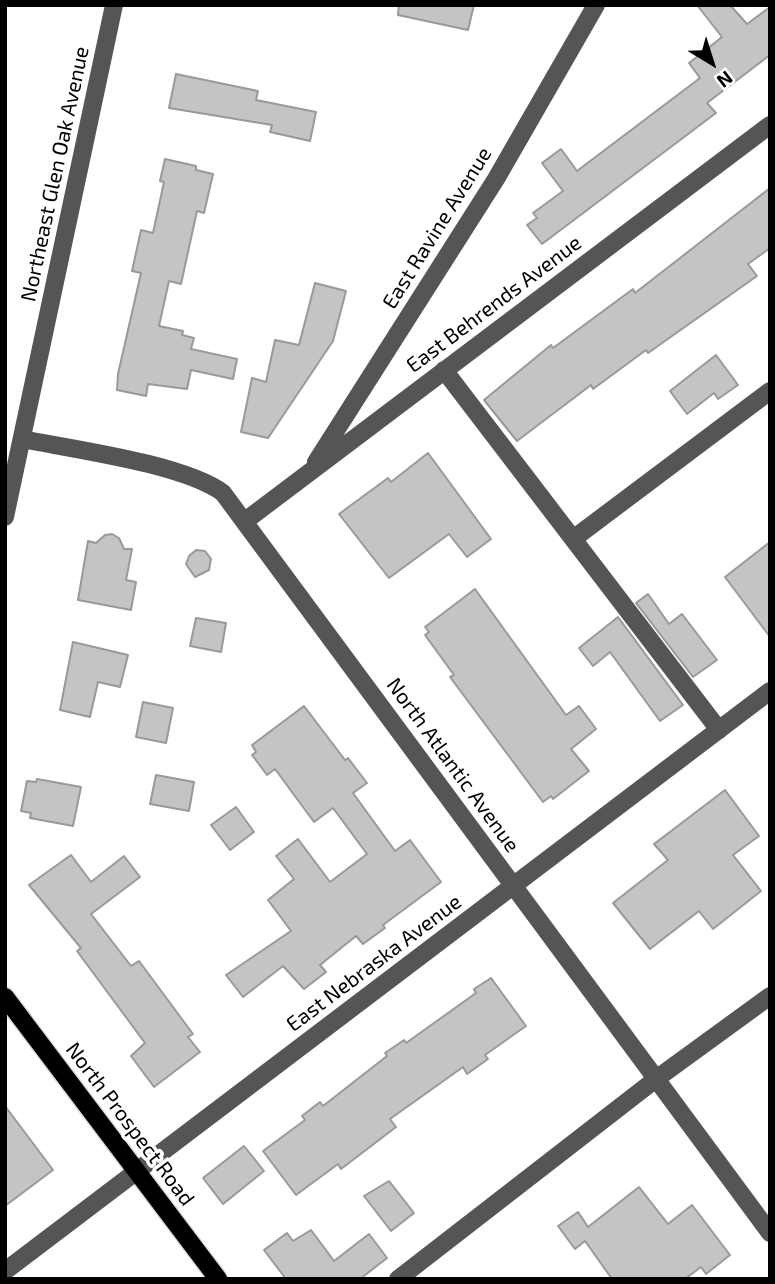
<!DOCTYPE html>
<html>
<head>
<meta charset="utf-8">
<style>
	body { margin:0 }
	#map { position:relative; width:775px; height:1284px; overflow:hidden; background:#fff; font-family:"Exo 2",sans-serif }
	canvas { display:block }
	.frame { position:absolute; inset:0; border:7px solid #000; pointer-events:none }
	.north { position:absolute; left:677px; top:28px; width:70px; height:70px; -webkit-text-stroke:5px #fff; paint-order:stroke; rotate:142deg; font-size:19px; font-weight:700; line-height:28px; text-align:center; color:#000 }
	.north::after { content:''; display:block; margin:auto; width:24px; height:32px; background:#000; clip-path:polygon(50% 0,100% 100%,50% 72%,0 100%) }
</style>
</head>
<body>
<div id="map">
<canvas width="775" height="1284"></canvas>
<div class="frame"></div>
<div class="north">N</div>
</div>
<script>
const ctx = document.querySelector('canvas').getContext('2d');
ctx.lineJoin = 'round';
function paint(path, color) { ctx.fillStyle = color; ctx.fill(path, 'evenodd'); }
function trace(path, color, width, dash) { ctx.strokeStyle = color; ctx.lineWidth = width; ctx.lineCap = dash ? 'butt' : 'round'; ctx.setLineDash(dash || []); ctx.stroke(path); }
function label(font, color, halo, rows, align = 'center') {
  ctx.font = font + ' "Exo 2",sans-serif'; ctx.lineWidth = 7; ctx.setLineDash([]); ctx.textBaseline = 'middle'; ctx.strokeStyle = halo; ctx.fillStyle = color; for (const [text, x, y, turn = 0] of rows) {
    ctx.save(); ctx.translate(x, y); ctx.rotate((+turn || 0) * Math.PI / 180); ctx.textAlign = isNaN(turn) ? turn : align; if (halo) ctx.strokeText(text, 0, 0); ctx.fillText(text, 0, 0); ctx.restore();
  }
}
const building = new Path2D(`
	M399,5H474L468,30L398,15Z
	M697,5H730L747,24L770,7V55L707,103L716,113L542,244L527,225L537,218L533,213L563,191L542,163L561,149L577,171L700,78L689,63L722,37Z
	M176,74L258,91L256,100L316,112L310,141L270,132L272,125L169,108Z
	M165,159L196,166V170L213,174L204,213L197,211L181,284L169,281L159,326L183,331L182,335L194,338L191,349L237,359L233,379L191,370L187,389L148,384L146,396L117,390L118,374L141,273L132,271L141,230L153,233L164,182L160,181Z
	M770,188V248L748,264L757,276L648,353L646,350L593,389L591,385L517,441L484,400L551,345L553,348L633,289L635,293Z
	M315,283L346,291L333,341L268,438L241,432L252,378L266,382L275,340L299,345Z
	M716,355L738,385L718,399L714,393L687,414L670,391Z
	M428,453L491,539L467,557L449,534L389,578L339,514L388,478L391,482Z
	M112,534L119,538L124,549H132L126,580L136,582L131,610L78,600L88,541L96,543L105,535Z
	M770,542V637L725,577Z
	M196,550L205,551L211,559L209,570L195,577L186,564L189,556Z
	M475,589L566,715L579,706L596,729L571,749L589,771L553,799L551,796L543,802L450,677L454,675L425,635L429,632L425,627Z
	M648,594L669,624L682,614L717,660L693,677L636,603Z
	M618,617L683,705L660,721L610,652L593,666L579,648Z
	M196,618L226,623L221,652L190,646Z
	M73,642L128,655L120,687L98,682L90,717L60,710Z
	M143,702L173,708L166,743L136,737Z
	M304,706L345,760L348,758L367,783L353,793L395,851L410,840L441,882L383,925L385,928L363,944L356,936L320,965L326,972L304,989L283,966L243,997L226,975L291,931L268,900L294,879L276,856L298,839L330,882L367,854L333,808L314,822L275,769L267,775L252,755L256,752L252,745Z
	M156,775L194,782L189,811L150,804Z
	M37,779L81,787L73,826L30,818L31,813L21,811L27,781L36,782Z
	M725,790L759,836L733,855L761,891L713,929L699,911L650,949L613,903L668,860L654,844Z
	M236,807L254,832L230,850L211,825Z
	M71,855L91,882L124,856L140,877L91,914L131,966L139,961L193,1034L188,1037L200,1052L154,1087L131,1056L145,1043L77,951L81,948L29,885Z
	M491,978L526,1026L485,1055L488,1059L467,1074L463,1067L390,1119L396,1127L341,1169L338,1164L296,1195L263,1151L305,1120L302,1116L320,1102L323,1106L387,1056L385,1053L404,1040L406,1043L476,993L474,989Z
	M5,1106L53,1170L5,1206Z
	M244,1146L264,1171L223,1204L203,1178Z
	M389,1181L414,1213L391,1231L364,1196Z
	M639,1187L668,1224L692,1205L730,1255L706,1274L701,1267L685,1279H612L585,1241L575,1249L558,1226L578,1212L588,1227Z
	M311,1230L334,1261L369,1234L387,1258L360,1279H286L264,1250L287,1233L293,1241Z`);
const minor = new Path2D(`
	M444,370L719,730
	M22,439C72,449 184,464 223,493L770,1233
	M316,462L496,179L596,5
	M5,517L114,5
	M245,521L770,125
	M573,539L770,391
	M5,1271L770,691
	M398,1279L656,1079L770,996`);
const major = new Path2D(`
	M5,997L218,1279`);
const streetNames = [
	["Northeast Glen Oak Avenue",55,174,-78],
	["East Ravine Avenue",437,228,-58],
	["East Behrends Avenue",494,304,-37],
	["North Atlantic Avenue",453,765,54],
	["East Nebraska Avenue",374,963,-37],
	["North Prospect Road",130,1124,53]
];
paint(building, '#c4c4c4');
trace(building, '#999', 2);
trace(major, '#dbdbdb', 21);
trace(minor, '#555', 18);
trace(major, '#000', 18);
label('21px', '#000', '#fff', streetNames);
</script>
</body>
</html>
